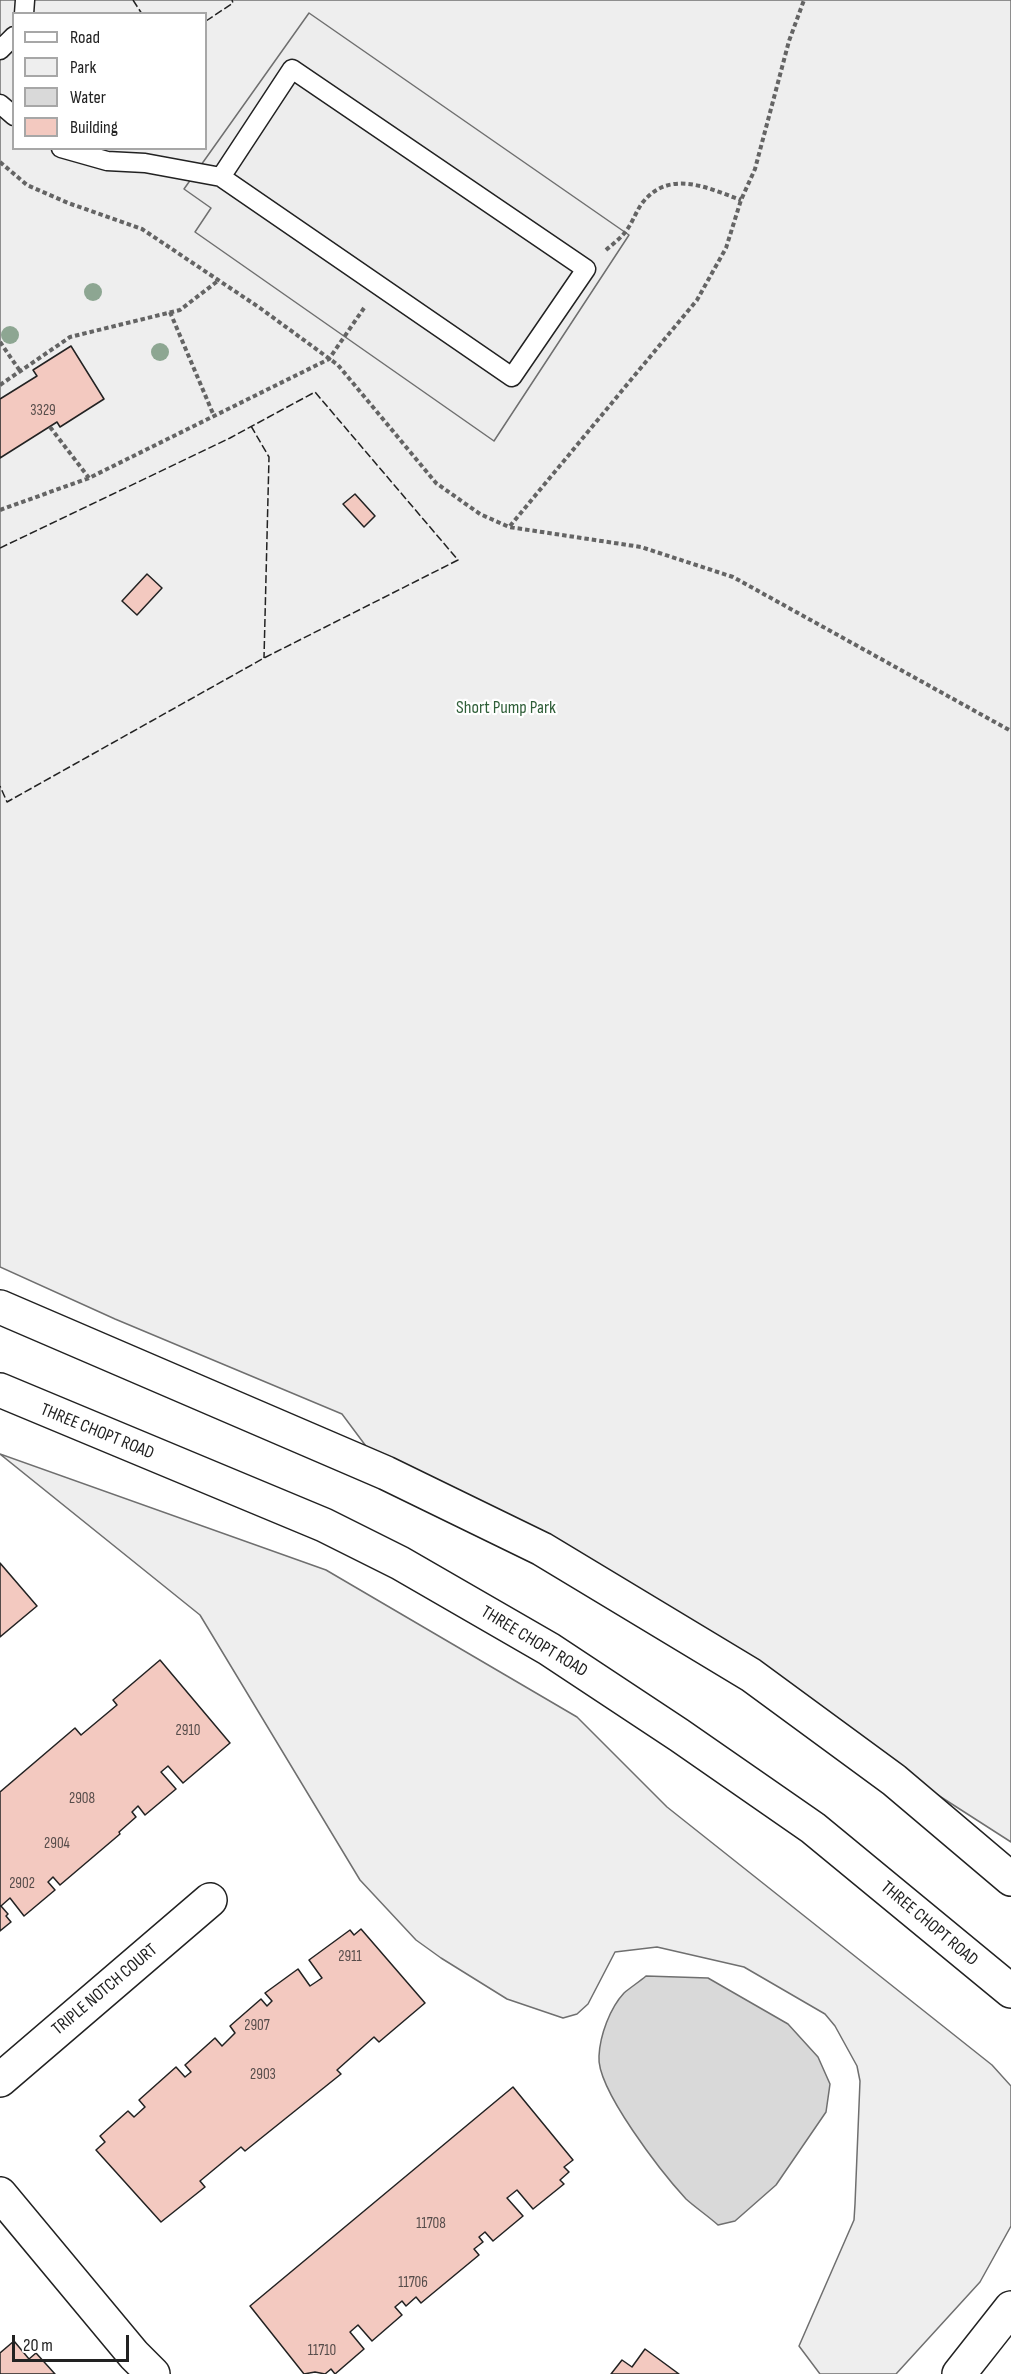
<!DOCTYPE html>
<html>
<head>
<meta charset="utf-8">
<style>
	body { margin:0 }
	#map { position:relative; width:1011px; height:2374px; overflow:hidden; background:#fff; font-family:"Sofia Sans Condensed",sans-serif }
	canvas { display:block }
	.legend { position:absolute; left:12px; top:12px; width:195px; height:138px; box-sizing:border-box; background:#fff; border:2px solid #a7a7a7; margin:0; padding:8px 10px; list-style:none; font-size:18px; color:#222 }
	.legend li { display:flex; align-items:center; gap:12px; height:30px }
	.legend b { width:30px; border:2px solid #a7a7a7 }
	.scale { position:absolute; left:12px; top:2335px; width:117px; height:27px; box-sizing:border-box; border:3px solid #222; border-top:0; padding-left:8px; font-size:18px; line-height:21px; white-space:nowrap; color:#222; -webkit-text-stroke:4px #fff; paint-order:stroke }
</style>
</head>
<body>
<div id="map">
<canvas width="1011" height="2374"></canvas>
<ul class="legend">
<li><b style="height:8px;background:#fff"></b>Road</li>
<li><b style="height:16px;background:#eee"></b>Park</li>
<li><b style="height:16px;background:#d9d9d9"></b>Water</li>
<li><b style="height:16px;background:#f3c9c0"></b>Building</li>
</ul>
<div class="scale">20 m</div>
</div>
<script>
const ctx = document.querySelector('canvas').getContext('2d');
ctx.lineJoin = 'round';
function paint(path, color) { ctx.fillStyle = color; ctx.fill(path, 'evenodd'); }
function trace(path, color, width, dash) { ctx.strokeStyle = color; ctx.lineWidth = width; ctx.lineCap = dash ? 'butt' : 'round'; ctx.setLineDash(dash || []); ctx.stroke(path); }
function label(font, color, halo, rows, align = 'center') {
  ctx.font = font + ' "Sofia Sans Condensed",sans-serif'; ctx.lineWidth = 4.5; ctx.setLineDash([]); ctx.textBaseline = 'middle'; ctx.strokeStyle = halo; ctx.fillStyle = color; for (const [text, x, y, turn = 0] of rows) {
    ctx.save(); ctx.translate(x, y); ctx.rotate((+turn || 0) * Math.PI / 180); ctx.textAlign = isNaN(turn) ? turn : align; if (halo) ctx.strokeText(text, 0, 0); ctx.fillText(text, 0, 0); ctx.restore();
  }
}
const green = new Path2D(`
	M0,0H1011V1842L751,1675L386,1473L342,1414L115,1319L0,1267ZM14,14H206V148H14Z
	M0,1454L326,1570L577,1717L667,1807L992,2065L1011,2086V2226L980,2282L896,2374H820L799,2346L854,2220L855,2204L860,2081L857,2066L835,2026L825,2014L744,1967L657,1947L615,1952L588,2004L577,2014L563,2018L507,1999L441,1958L416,1940L360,1880L200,1615Z`);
const parking = new Path2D(`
	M309,13L629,235L494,441L195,232L211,208L184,189Z`);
const water = new Path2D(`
	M646,1976L708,1978L788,2024L818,2057L830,2084L826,2112L776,2185L735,2221L718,2225C708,2216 696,2208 686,2199C663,2174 596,2089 599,2056C600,2035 610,2008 624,1993C631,1987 639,1982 646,1976Z`);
const building = new Path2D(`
	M71,346L104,399L60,427L57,422L0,458V399L37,376L33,370Z
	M355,494L375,516L364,527L343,504Z
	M147,574L162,588L137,615L122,601Z
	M0,1563L37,1606L0,1637Z
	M160,1660L230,1743L183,1783L168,1766L161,1772L176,1789L145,1815L138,1806L132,1812L136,1817L119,1832L120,1834L60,1885L53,1877L48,1882L55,1890L24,1916L10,1898L1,1906L8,1914L6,1916L11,1922L0,1931V1792L75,1728L81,1735L117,1705L113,1700Z
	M361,1929L425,2003L379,2042L374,2037L337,2070L341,2074L245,2151L241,2147L200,2181L205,2187L161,2222L96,2150L105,2142L100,2136L128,2111L134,2117L145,2107L139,2100L176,2067L185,2077L191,2072L185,2065L215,2038L222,2046L235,2033L230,2026L261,1999L267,2006L272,2001L265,1993L298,1969L310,1986L322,1978L309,1960L350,1930L354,1935Z
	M513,2087L573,2160L564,2167L569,2172L560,2180L564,2184L533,2209L517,2190L507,2198L523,2216L493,2241L485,2232L479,2237L483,2242L474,2249L479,2255L421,2303L416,2297L406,2306L402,2301L395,2307L402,2315L372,2341L358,2325L350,2332L364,2349L335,2374L331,2369L325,2374L315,2372L304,2374L250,2306Z
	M14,2341L29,2359L36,2353L55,2374H0V2353Z
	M645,2349L679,2374H611L622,2360L632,2367Z`);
const path = new Path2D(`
	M0,162L27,185L68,203L142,229L260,308L338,365L436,483L480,514L509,527L641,547L733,577L1011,731
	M606,250C613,244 621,238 626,231C633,222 636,211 643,202C670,169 708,188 741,200
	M170,312L214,416
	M0,342L20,371
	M0,385L70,337L180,310L219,280
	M50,427L89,478
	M0,510L89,478L329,359L364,308
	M510,526L697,300L726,248L741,200L755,169L789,41L804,0`);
const lane = new Path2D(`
	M24,14L25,0
	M0,50L14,36
	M0,104L14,116
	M61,148L107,161L145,163L221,177L512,377L586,269L292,69L221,177`);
const street = new Path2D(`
	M0,2080L210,1900
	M0,2194L134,2355L153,2374`);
const secondary = new Path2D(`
	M0,1307L386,1473L542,1549L751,1675L894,1780L1011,1879
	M0,1390L324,1525L400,1563L549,1649L679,1735L813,1828L1011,1991`);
const primary = new Path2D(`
	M959,2374L1011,2308`);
const fence = new Path2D(`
	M133,0L142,14
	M206,21L233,3L232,0
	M251,426L269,457L264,658
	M0,548L230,438L315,392L458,560L264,658L7,802L0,786`);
const trees = [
	[93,292],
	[10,335],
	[160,352]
];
const numberNames = [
	["3329",43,411],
	["2910",188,1731],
	["2908",82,1799],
	["2904",57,1844],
	["2902",22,1884],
	["2911",350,1957],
	["2907",257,2026],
	["2903",263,2075],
	["11708",431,2224],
	["11706",413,2283],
	["11710",322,2351]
];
const parkNames = [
	["Short Pump Park",506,708]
];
const streetNames = [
	["THREE CHOPT ROAD",97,1432,22],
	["THREE CHOPT ROAD",534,1642,31],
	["THREE CHOPT ROAD",929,1924,40],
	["TRIPLE NOTCH COURT",105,1990,-40]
];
paint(green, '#eee');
trace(green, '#6f6f6f', 1.5);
paint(parking, '#ededed');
trace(parking, '#6f6f6f', 1.5);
paint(water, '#d9d9d9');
trace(water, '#6f6f6f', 1.5);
paint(building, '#f3c9c0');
trace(building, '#222', 1.5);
trace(lane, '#222', 21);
trace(street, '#222', 36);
trace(secondary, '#222', 36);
trace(primary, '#222', 36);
trace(path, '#646464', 4, [4.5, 3]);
trace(lane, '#fff', 18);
trace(street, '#fff', 33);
trace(secondary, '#fff', 33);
trace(primary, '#fff', 33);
trace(fence, '#222', 1.5, [8, 3]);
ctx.fillStyle = '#8da692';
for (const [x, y] of trees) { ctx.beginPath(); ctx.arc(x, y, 9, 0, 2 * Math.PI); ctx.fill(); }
label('15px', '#564c4a', null, numberNames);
label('18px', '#2f5e38', '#fff', parkNames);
label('18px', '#222', '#fff', streetNames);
</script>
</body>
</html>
